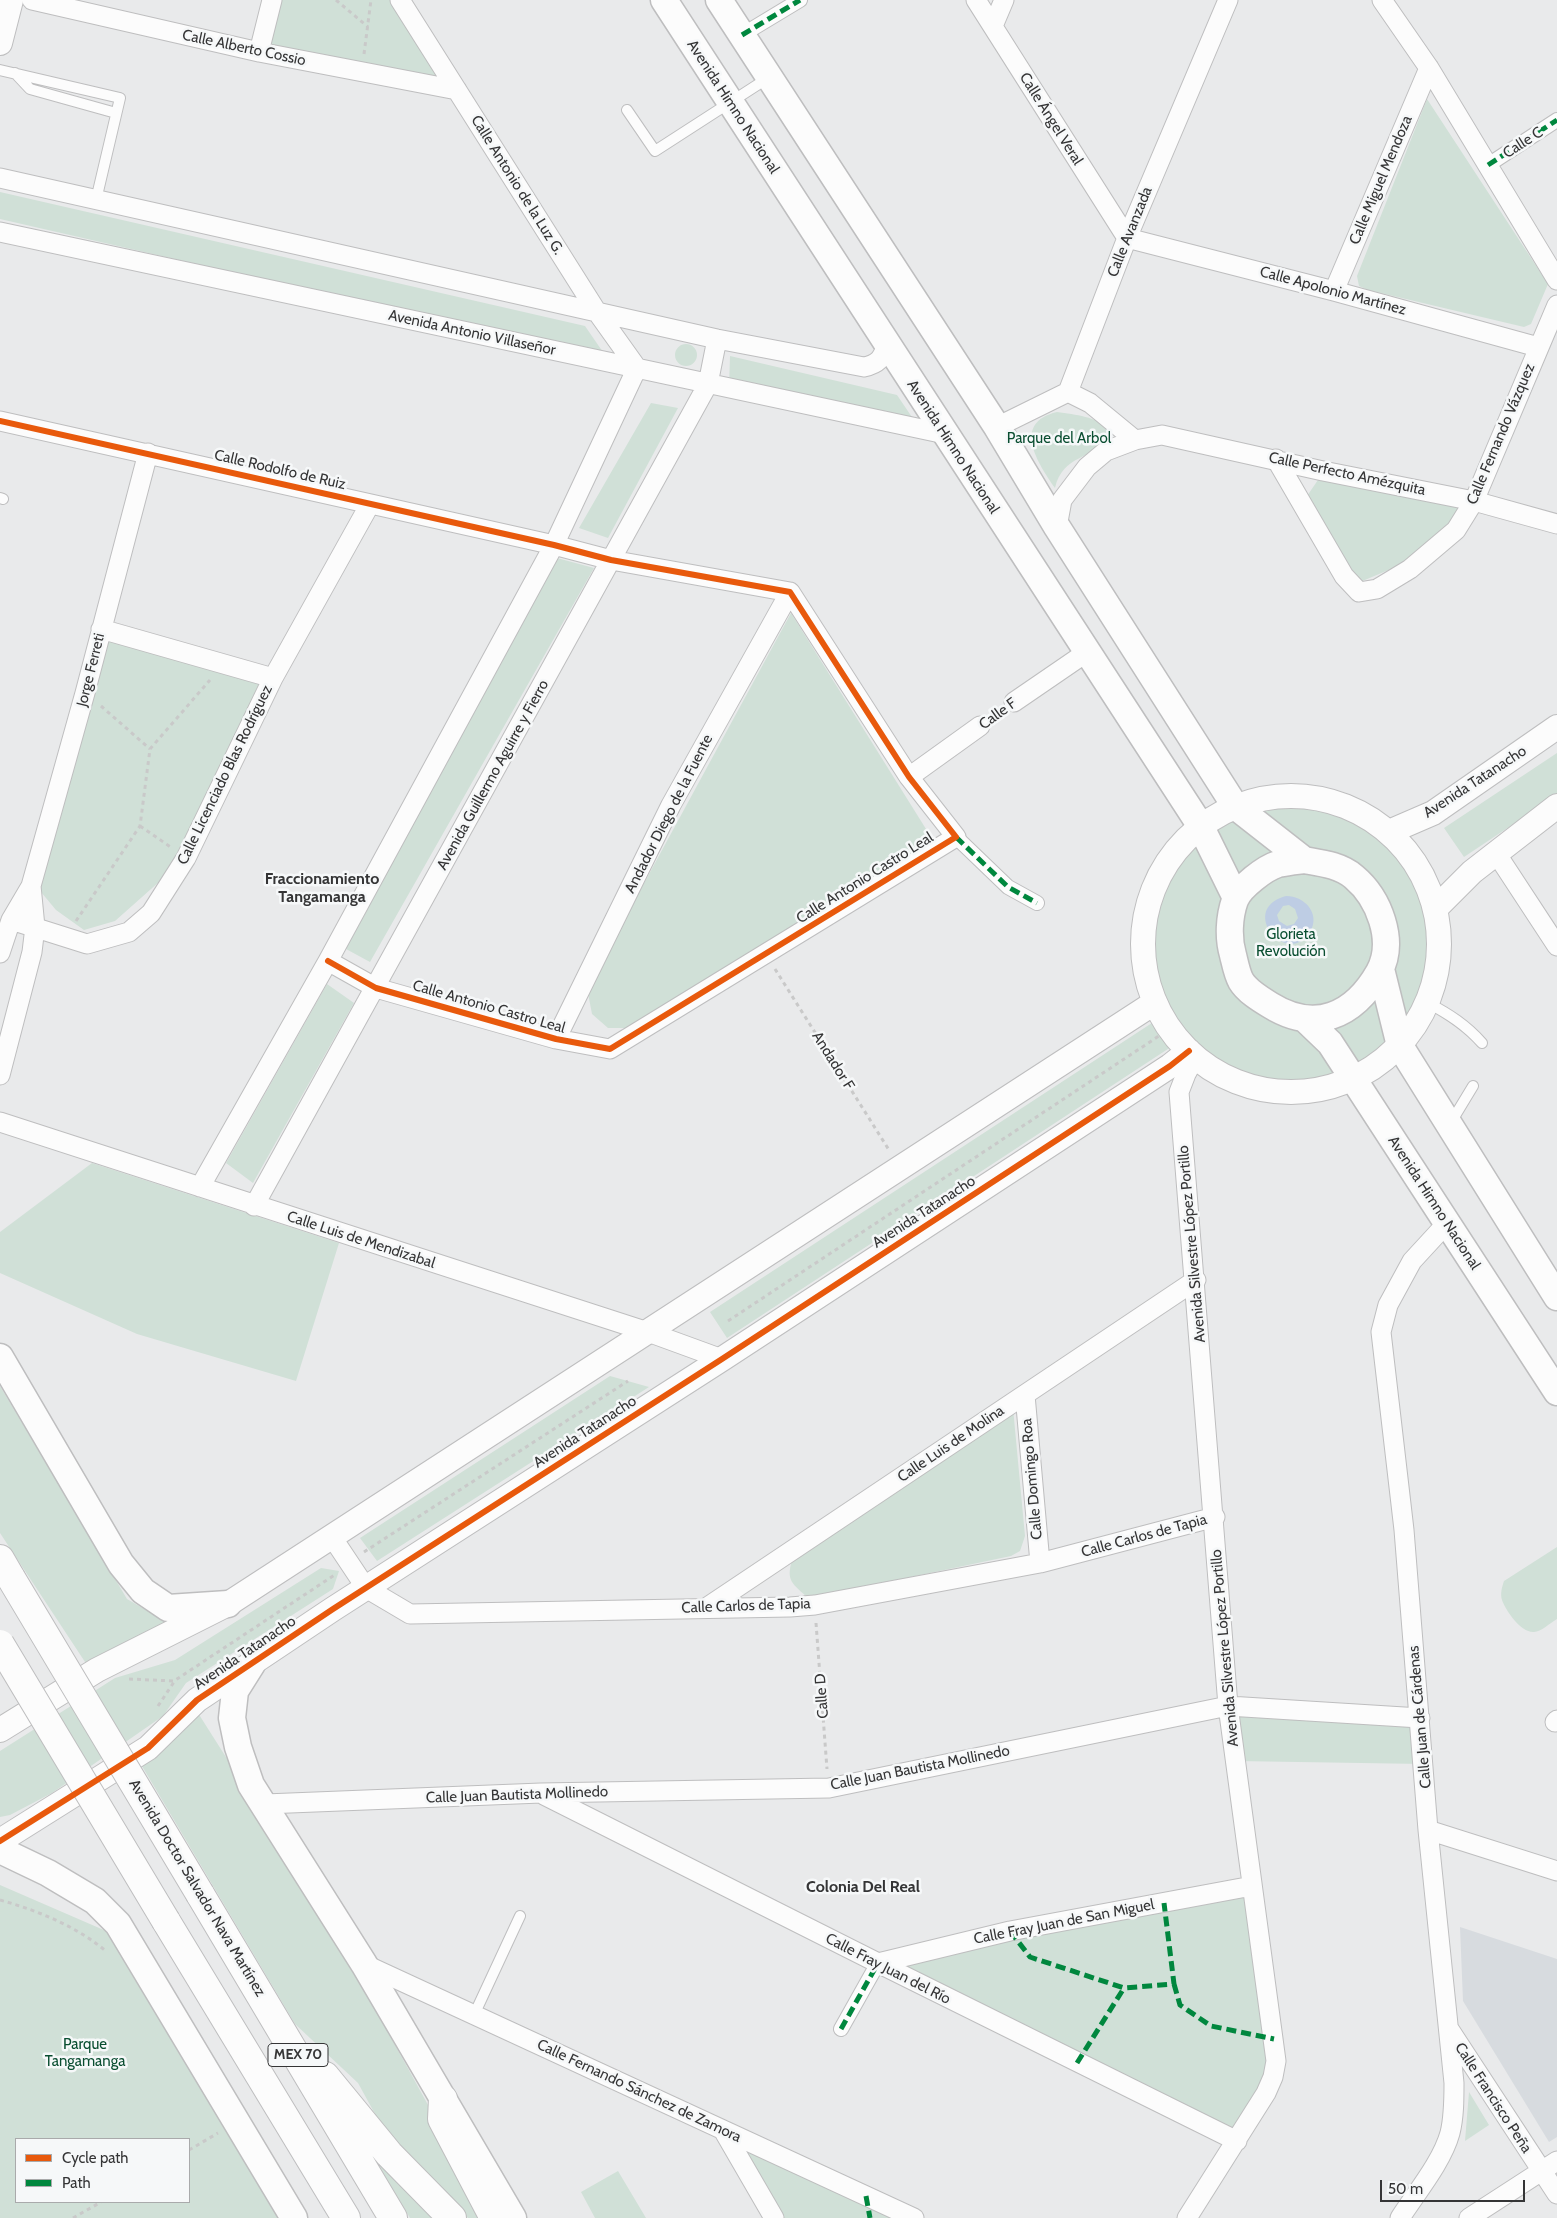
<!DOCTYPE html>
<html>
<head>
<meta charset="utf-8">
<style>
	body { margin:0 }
	#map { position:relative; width:1557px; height:2218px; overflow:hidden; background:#e9eaeb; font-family:Cabin,sans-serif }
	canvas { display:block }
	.legend { position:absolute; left:15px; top:2138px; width:175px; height:65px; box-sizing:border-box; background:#f6f8f9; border:1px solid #a9aaab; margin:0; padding:6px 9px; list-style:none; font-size:15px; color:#353536 }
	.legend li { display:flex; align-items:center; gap:10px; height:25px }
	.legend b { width:25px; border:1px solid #a9aaab }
	.scale { position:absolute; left:1380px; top:2180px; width:145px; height:22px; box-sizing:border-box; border:2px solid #353536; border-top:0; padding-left:6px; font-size:15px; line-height:18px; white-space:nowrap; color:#353536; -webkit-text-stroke:4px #f6f8f9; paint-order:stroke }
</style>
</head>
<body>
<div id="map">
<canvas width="1557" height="2218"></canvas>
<ul class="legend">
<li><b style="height:6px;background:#e8590c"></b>Cycle path</li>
<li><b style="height:6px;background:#00873e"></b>Path</li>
</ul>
<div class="scale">50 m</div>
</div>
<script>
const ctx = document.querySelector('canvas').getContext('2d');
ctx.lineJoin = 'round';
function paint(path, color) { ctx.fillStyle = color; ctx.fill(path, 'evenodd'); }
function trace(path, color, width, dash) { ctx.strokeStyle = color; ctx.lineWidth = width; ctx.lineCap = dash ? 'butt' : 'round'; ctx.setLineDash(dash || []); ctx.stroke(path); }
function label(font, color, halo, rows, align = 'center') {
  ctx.font = font + ' Cabin,sans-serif'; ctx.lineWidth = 5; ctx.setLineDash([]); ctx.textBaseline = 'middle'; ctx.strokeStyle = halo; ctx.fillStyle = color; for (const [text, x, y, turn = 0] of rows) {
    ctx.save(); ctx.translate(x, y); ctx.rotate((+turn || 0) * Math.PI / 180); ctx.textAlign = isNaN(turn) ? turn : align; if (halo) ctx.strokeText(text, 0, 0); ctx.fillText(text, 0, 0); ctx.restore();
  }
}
const built = new Path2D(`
	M1460,1927L1557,1959V2137L1549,2142L1463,2001Z`);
const green = new Path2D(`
	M272,0H400L457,90L259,52Z
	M1427,99L1548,284L1531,324L1524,327L1368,290L1359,286L1357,276Z
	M0,192L585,326L607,358L0,219Z
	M675 355a11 11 0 1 1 22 0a11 11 0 1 1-22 0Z
	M730,356L897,395L918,426L729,387Z
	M651,403L678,408L608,538L579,528Z
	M1057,412C1076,415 1096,416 1110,430L1111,437C1092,460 1063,454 1055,488C1038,463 1011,423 1057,412Z
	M1320,477L1465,508L1403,564L1360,582L1305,499Z
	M557,558L594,568L370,962L346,949Z
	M791,613L926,829L925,839L919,848L631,1028H608L592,1014L587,988Z
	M101,629L270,680L186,858L115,921L84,930L56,910L41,892L37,876Z
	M1557,753V795L1464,857L1444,828Z
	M1143 944a148 148 0 1 1 296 0a148 148 0 1 1-296 0Z
	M327,984L354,1003L253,1183L226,1163Z
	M1155,1021L1174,1045L727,1338L710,1312Z
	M92,1163L339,1243L296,1381L137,1334L0,1273V1232Z
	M610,1376L649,1387L377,1561L360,1538Z
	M0,1386L127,1599L170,1624L89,1668L0,1533Z
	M1013,1408L1025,1536L1020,1551L1011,1556L825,1595L806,1596C790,1582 786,1579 793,1557Z
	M1557,1547V1619C1550,1623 1541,1632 1534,1632C1521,1633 1506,1611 1502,1600C1500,1594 1502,1587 1504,1581Z
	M321,1568L339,1571L333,1589L186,1683L163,1716L52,1793L10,1815L0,1817V1751L115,1678L175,1660Z
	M1228,1706L1420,1718L1424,1764L1235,1761Z
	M198,1713L257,1806L354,1970L490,2218H468L397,2154L358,2083L295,2024L136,1756Z
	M0,1885L113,1934L281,2218H0ZM16,2139H189V2202H16Z
	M1252,1886L1276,2061L1237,2141L878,1963Z
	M1469,2092L1489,2125L1465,2141Z
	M723,2130L914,2218H774Z
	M389,2154L452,2218H410L378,2164Z
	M618,2171L646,2218H595L581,2192Z`);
const water = new Path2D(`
	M1286,896C1305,896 1321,914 1310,932C1287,969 1237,909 1286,896ZM1289,905L1295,909L1298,918L1294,924L1287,926L1279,921L1277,915L1283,906Z`);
const path = new Path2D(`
	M336,0L368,27
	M364,54L371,0
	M101,706L150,749
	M140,826L172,848
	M76,921L140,826L150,749L210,680
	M775,969L889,1150
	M728,1321L1171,1028
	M364,1552L628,1381
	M816,1623L827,1769
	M129,1679L174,1681L336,1574
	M158,1706L174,1682
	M0,1900C39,1911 76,1926 107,1952
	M189,2150L218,2133
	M73,2218L101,2202`);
const service = new Path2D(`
	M0,70L120,98L96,200
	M15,73L30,89L116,113
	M627,110L655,151L768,78
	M0,498L3,499
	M1428,1003C1449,1014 1466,1025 1482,1043
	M1450,1124L1473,1086
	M474,2015L520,1916`);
const pedestrian = new Path2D(`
	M742,35L800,0
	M1488,165L1557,120
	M956,837L1008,887L1037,903
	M841,2029L878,1963`);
const minor = new Path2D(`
	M32,0L259,52L457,90
	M976,0L1127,238L1334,291L1538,347
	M1382,0L1429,68L1557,280
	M993,26L1004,0
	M259,52L272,0
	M0,178L717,339L864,367C878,364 882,359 887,345
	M0,232L945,434
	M1334,291L1429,68
	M1068,392L1090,403L1135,440
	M0,421L554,545L611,560L790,592L909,777L956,837L610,1049L556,1039L376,988L328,961
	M997,427L1068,392L1127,238L1228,0
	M1276,459L1344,576L1359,592L1377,589L1410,569L1456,530L1474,501L1557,305
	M1057,527L1062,500L1087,467L1106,451L1135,440L1162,435L1323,471L1474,501L1557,524
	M101,629L273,678
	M1014,702L1087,652
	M909,777L980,726
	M1496,853L1557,946
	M11,920L87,944L129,932L151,913L186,858L273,678L370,504
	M0,953L11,920L31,886L85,693L148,453
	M556,1039L671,805L790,592
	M0,1075L32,952L35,927L31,886
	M0,1122L648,1332L722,1359
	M200,1187L328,961L554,545L637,368L597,312L400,0
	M254,1206L708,384L717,339
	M1025,1395L1040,1563
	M332,1537L366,1588L410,1614L790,1607L815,1605L1040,1563L1215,1517
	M706,1608L1196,1280
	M1555,1722L1557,1720
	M544,1795L878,1963L1237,2141
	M265,1804L541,1793L829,1788L1228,1706L1420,1718
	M1428,1830L1557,1871
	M878,1963L1010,1931L1252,1886
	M364,1964L914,2218
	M1449,2029L1557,2194
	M723,2130L774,2218
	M1187,2218L1266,2093L1273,2077L1276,2061L1228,1706L1179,1092L1186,1074L1196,1056
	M1400,2218C1416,2193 1442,2162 1450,2133C1454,2117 1454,2100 1454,2083L1428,1830L1404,1530L1381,1332L1388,1305L1412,1261L1447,1223
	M1469,2218L1557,2161`);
const tertiary = new Path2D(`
	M0,43L11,0
	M1143 944a148 148 0 1 1 296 0a148 148 0 1 1-296 0Z
	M1389,832L1433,813L1557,727
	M1435,909L1472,872L1557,806
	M0,1730L97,1670L228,1604L1154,1003
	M0,1841L148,1748L197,1700L333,1609L722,1359L1170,1066L1189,1051`);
const secondary = new Path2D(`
	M664,0L1200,825L1236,898
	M719,0L997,427L1057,527L1235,806L1304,860
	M1304,860C1321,863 1340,865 1354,877C1379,898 1396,941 1379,972C1354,1016 1315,1033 1270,1005C1260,999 1247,991 1241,981C1237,974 1235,963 1233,955C1228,938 1229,917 1235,900C1240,887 1265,868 1278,864C1286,862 1296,861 1304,860Z
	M1381,969L1400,1046L1557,1297
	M1305,1019L1330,1043L1557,1392
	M0,1357L121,1564L143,1591L168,1608L228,1604
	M252,1664L235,1691L232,1718L238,1747L251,1785L364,1964L513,2218
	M0,1850L48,1873L95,1901L118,1924L294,2218`);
const motorway = new Path2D(`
	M0,1559L11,1578
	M200,1894L393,2218
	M166,1921L346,2218
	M325,2076L389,2154L452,2218
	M443,2099L442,2119L494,2218`);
const motorwayBridge = new Path2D(`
	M11,1578L200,1894
	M0,1644L166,1921`);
const quiet = new Path2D(`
	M742,35L800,0
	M1488,165L1557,120
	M956,837L1008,887L1037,903
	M1010,1931L1030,1957L1124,1988L1174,1984L1164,1903
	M1174,1984L1180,2005L1211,2026L1274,2039
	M841,2029L878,1963
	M1077,2063L1124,1988
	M866,2196L870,2218`);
const cycleway = new Path2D(`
	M0,421L554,545L611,560L790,592L909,777L956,837L610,1049L556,1039L376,988L328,961
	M0,1841L148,1748L197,1700L333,1609L722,1359L1170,1066L1189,1051`);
const shields = [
	[298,2055,60]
];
const shieldNames = [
	["MEX 70",298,2055]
];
const streetNames = [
	["Calle Alberto Cossio",244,48,12],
	["Avenida Himno Nacional",733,107,57],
	["Calle Ángel Veral",1051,119,58],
	["Calle C",1523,143,-33],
	["Calle Miguel Mendoza",1381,180,-67],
	["Calle Antonio de la Luz G.",517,185,58],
	["Calle Avanzada",1130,232,-68],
	["Calle Apolonio Martínez",1333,291,15],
	["Avenida Antonio Villaseñor",472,333,12],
	["Calle Fernando Vázquez",1501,434,-67],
	["Avenida Himno Nacional",953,447,57],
	["Calle Rodolfo de Ruiz",280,470,13],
	["Calle Perfecto Amézquita",1347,474,12],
	["Jorge Ferreti",91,670,-76],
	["Calle F",998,714,-36],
	["Calle Licenciado Blas Rodríguez",225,775,-64],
	["Avenida Guillermo Aguirre y Fierro",493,775,-61],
	["Avenida Tatanacho",1475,782,-33],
	["Andador Diego de la Fuente",669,814,-63],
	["Calle Antonio Castro Leal",865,878,-32],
	["Calle Antonio Castro Leal",489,1007,16],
	["Andador F",833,1061,58],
	["Avenida Himno Nacional",1434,1203,57],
	["Avenida Tatanacho",924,1212,-33],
	["Calle Luis de Mendizabal",361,1240,18],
	["Avenida Silvestre López Portillo",1192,1244,-95],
	["Avenida Tatanacho",585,1432,-33],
	["Calle Luis de Molina",951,1444,-34],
	["Calle Domingo Roa",1032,1479,-95],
	["Calle Carlos de Tapia",1144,1536,-15],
	["Calle Carlos de Tapia",746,1606,-2],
	["Avenida Silvestre López Portillo",1225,1648,-95],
	["Avenida Tatanacho",245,1653,-34],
	["Calle D",822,1696,-94],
	["Calle Juan de Cárdenas",1420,1717,-95],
	["Calle Juan Bautista Mollinedo",920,1768,-11],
	["Calle Juan Bautista Mollinedo",517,1795,-2],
	["Avenida Doctor Salvador Nava Martínez",197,1888,59],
	["Calle Fray Juan de San Miguel",1064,1922,-11],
	["Calle Fray Juan del Río",888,1969,27],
	["Calle Fernando Sánchez de Zamora",639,2091,25],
	["Calle Francisco Peña",1493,2098,57]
];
const parkNames = [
	["Parque del Arbol",1059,439],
	["Glorieta",1291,935],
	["Revolución",1291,952],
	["Parque",85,2045],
	["Tangamanga",85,2062]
];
const neighbourhoodNames = [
	["Fraccionamiento",322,879],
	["Tangamanga",322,897],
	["Colonia Del Real",863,1887]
];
paint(built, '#d7dbdf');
paint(green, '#d0e0d7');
paint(water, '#becde4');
trace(service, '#bebebf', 12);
trace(pedestrian, '#bebebf', 16);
trace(minor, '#bebebf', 21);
trace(tertiary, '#bebebf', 26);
trace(secondary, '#bebebf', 29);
trace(motorway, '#bebebf', 30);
trace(path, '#c9c9c9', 3, [4, 4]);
trace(service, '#fcfcfc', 10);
trace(pedestrian, '#fcfcfc', 14);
trace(minor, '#fcfcfc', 19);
trace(tertiary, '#fcfcfc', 24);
trace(secondary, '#fcfcfc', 26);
trace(motorway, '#fcfcfc', 28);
trace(motorwayBridge, '#bebebf', 30, []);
trace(motorwayBridge, '#fcfcfc', 28);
trace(quiet, '#00873e', 5, [10, 5]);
trace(cycleway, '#e8590c', 6);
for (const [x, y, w] of shields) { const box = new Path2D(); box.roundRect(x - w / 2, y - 11.5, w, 23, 4); ctx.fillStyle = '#f6f8f9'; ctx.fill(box); trace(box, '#353536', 1); }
label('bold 14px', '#353536', null, shieldNames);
label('15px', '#353536', '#f6f8f9', streetNames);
label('15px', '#0a4e31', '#f6f8f9', parkNames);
label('bold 16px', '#353536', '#f6f8f9', neighbourhoodNames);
</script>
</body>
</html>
